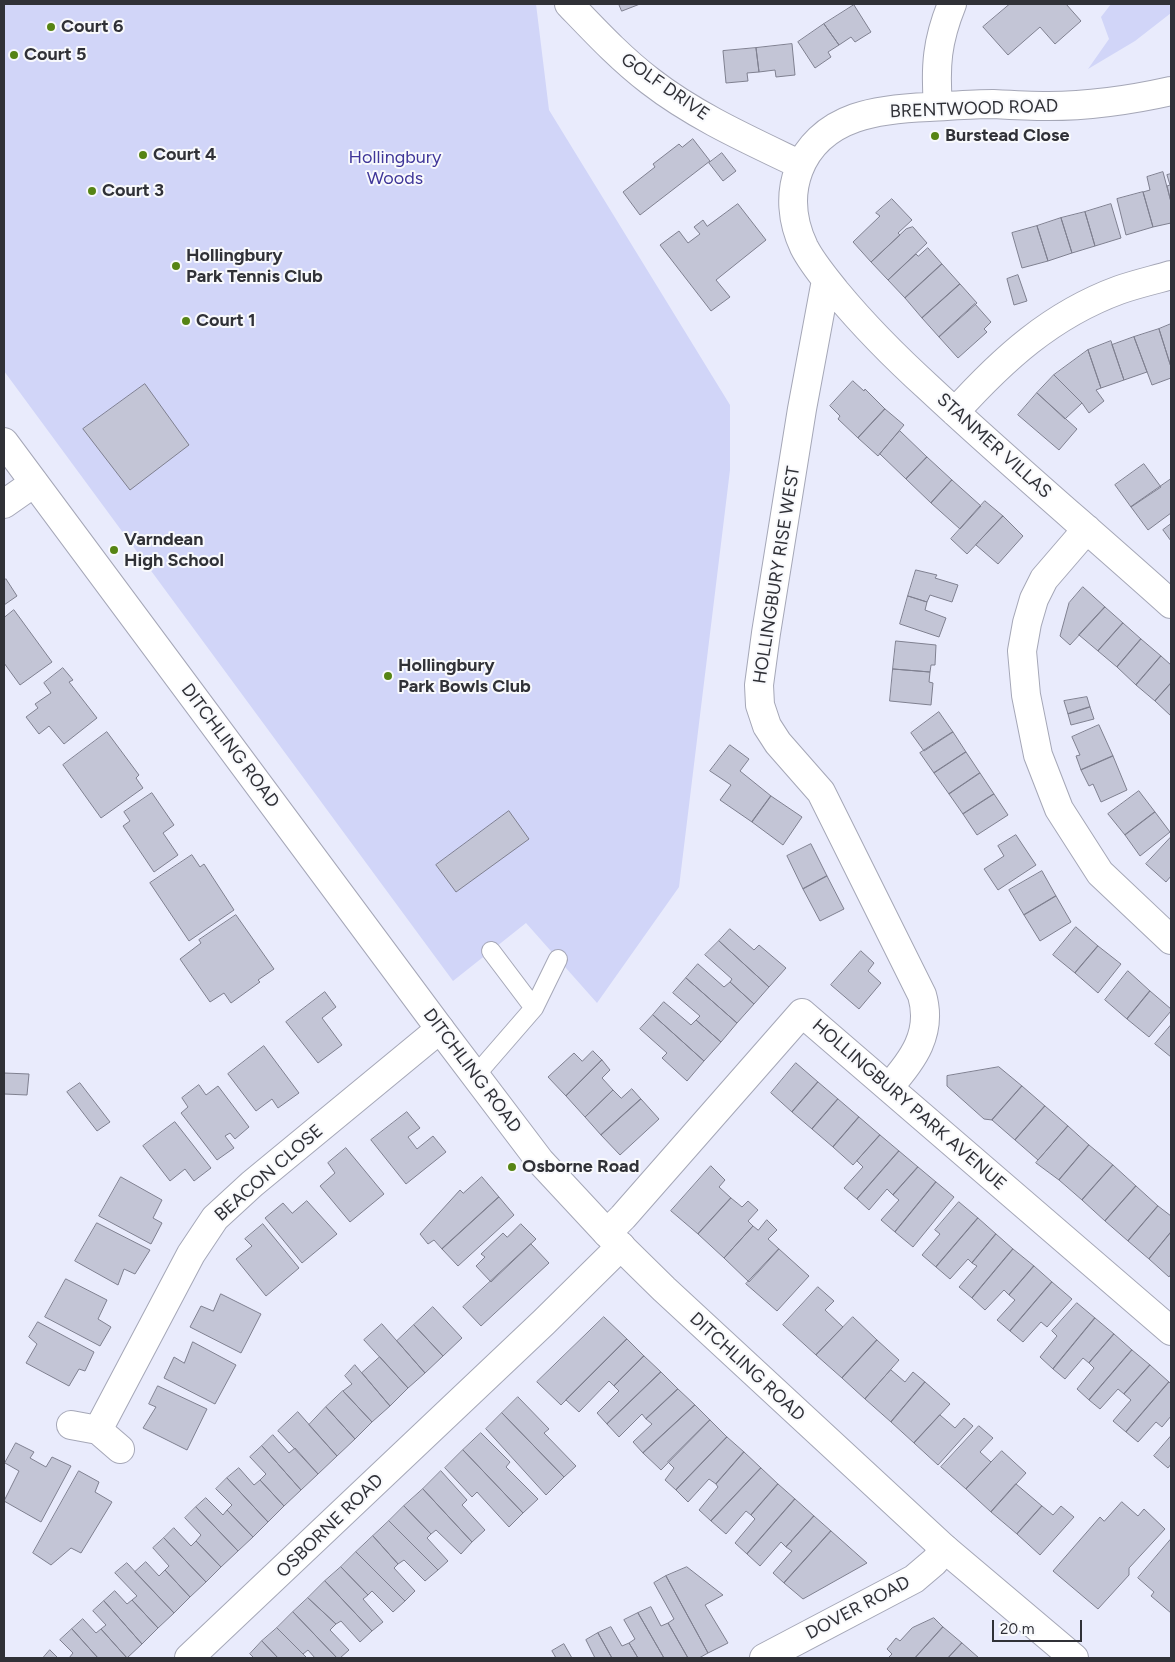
<!DOCTYPE html>
<html>
<head>
<meta charset="utf-8">
<style>
	body { margin:0 }
	#map { position:relative; width:1175px; height:1662px; overflow:hidden; background:#e9ebfc; font-family:Figtree,sans-serif }
	canvas { display:block }
	.frame { position:absolute; inset:0; border:5px solid #303137; pointer-events:none }
	.scale { position:absolute; left:992px; top:1620px; width:90px; height:22px; box-sizing:border-box; border:2px solid #303137; border-top:0; padding-left:6px; font-size:15px; line-height:18px; white-space:nowrap; color:#303137; -webkit-text-stroke:4px #f8f9fc; paint-order:stroke }
</style>
</head>
<body>
<div id="map">
<canvas width="1175" height="1662"></canvas>
<div class="frame"></div>
<div class="scale">20 m</div>
</div>
<script>
const ctx = document.querySelector('canvas').getContext('2d');
ctx.lineJoin = 'round';
function paint(path, color) { ctx.fillStyle = color; ctx.fill(path, 'evenodd'); }
function trace(path, color, width, dash) { ctx.strokeStyle = color; ctx.lineWidth = width; ctx.lineCap = dash ? 'butt' : 'round'; ctx.setLineDash(dash || []); ctx.stroke(path); }
function label(font, color, halo, rows, align = 'center') {
  ctx.font = font + ' Figtree,sans-serif'; ctx.lineWidth = 4; ctx.setLineDash([]); ctx.textBaseline = 'middle'; ctx.strokeStyle = halo; ctx.fillStyle = color; for (const [text, x, y, turn = 0] of rows) {
    ctx.save(); ctx.translate(x, y); ctx.rotate((+turn || 0) * Math.PI / 180); ctx.textAlign = isNaN(turn) ? turn : align; if (halo) ctx.strokeText(text, 0, 0); ctx.fillText(text, 0, 0); ctx.restore();
  }
}
const green = new Path2D(`
	M4,4H536L549,110L730,405V470L679,887L597,1003L526,923L453,981L4,371Z
	M1111,4H1171V13L1135,41L1088,69L1109,39L1101,17Z`);
const building = new Path2D(`
	M619,4H640L622,11Z
	M1010,4H1066L1081,21L1055,44L1040,27L1008,55L983,27Z
	M854,5L871,32L855,42L851,37L839,45L824,24Z
	M824,24L839,45L828,52L831,57L815,68L798,42Z
	M792,44L795,75L776,77L775,70L759,72L756,48Z
	M756,48L759,72L747,73L748,81L726,83L723,51Z
	M693,139L710,161L640,215L623,192L655,167L653,164L679,144L682,147Z
	M722,153L736,171L723,181L709,163Z
	M1163,172L1171,202V223L1153,227L1143,192L1150,190L1147,177Z
	M1171,174V202L1167,186L1170,185L1167,175Z
	M1143,192L1153,227L1126,235L1117,199Z
	M892,199L912,220L898,233L900,235L871,262L853,242L880,216L876,213Z
	M738,204L766,240L716,280L730,297L711,311L660,245L679,231L688,243L700,234L694,227L703,220L707,226Z
	M1111,204L1121,238L1095,246L1085,212Z
	M1085,212L1095,246L1072,253L1061,218Z
	M1061,218L1072,253L1048,261L1037,226Z
	M1037,226L1048,261L1022,268L1012,233Z
	M913,227L927,243L888,280L871,262L906,229Z
	M928,248L942,264L905,298L888,280L916,254L918,256Z
	M942,264L960,284L922,318L905,298Z
	M1018,275L1027,301L1014,305L1007,279Z
	M960,284L977,303L939,337L922,318Z
	M975,304L991,322L984,329L987,332L958,358L939,337Z
	M1171,324V367L1159,329Z
	M1159,329L1171,367V378L1152,385L1134,337Z
	M1134,337L1147,372L1124,380L1112,345Z
	M1111,341L1124,380L1101,388L1088,350Z
	M1088,350L1101,388L1096,390L1104,401L1089,413L1082,403L1054,375Z
	M1054,375L1082,403L1065,419L1037,393Z
	M853,381L864,391L865,389L885,409L858,438L838,419L840,416L830,406Z
	M145,384L189,445L130,490L83,429Z
	M1037,393L1077,429L1059,450L1018,415Z
	M885,409L904,425L878,456L858,438Z
	M900,431L927,457L906,479L880,454Z
	M927,457L952,480L931,503L906,479Z
	M1144,464L1161,487L1131,507L1115,485Z
	M1171,479V513L1148,530L1131,507Z
	M952,480L981,506L960,529L931,503Z
	M985,501L1003,516L967,554L951,539Z
	M1003,516L1023,536L998,564L976,545Z
	M1171,524V541L1163,530Z
	M916,570L937,575L935,578L958,585L952,602L930,595L927,602L908,596Z
	M6,579L17,596L4,605V581Z
	M1083,587L1105,607L1070,645L1060,636L1069,603Z
	M908,596L927,602L925,610L946,618L939,637L900,624Z
	M1105,607L1123,623L1098,651L1079,635Z
	M14,610L52,662L20,685L4,663V618Z
	M1123,623L1141,639L1117,667L1098,651Z
	M1141,639L1161,656L1136,685L1117,667Z
	M896,641L936,645L935,665H931L930,672L893,669Z
	M1161,656L1171,665V683L1155,701L1136,685Z
	M63,668L73,680L69,682L97,718L64,744L49,726L39,734L26,717L38,708L35,704L51,693L44,683Z
	M893,669L930,672L929,682L933,683L931,705L890,701Z
	M1171,683V716L1155,701Z
	M1087,697L1090,707L1068,714L1064,701Z
	M1090,707L1094,719L1071,725L1068,714Z
	M939,712L953,732L924,751L911,733Z
	M1099,725L1113,756L1081,770L1076,756L1080,755L1072,737Z
	M107,732L139,775L136,778L143,788L101,818L63,765Z
	M953,732L966,752L934,773L920,753Z
	M730,745L749,759L740,771L771,796L752,822L720,800L731,785L710,771Z
	M966,752L980,773L949,794L934,773Z
	M1113,756L1127,790L1101,802L1093,784L1089,786L1081,770Z
	M980,773L994,794L963,814L949,794Z
	M1139,791L1155,812L1125,835L1108,814Z
	M152,793L174,825L163,833L178,855L154,872L123,826L130,821L124,812Z
	M994,794L1008,815L977,835L963,814Z
	M771,796L802,817L783,845L752,822Z
	M509,811L529,839L456,892L436,865Z
	M1155,812L1170,832L1140,856L1125,835Z
	M1016,835L1036,865L998,890L984,869L1004,856L998,846Z
	M1171,837V876L1166,882L1146,864Z
	M811,844L827,876L803,889L787,856Z
	M192,855L200,867L204,864L234,910L189,941L150,883Z
	M1042,871L1056,896L1024,915L1009,890Z
	M827,876L844,909L820,921L803,889Z
	M1056,896L1071,922L1040,941L1024,915Z
	M236,915L274,969L258,980L260,982L231,1003L224,993L210,1002L180,959L201,943L199,940Z
	M1076,927L1098,946L1075,973L1053,955Z
	M730,929L754,950L759,945L786,968L769,987L719,941Z
	M719,941L769,987L754,1004L730,982L732,979L705,955Z
	M1098,946L1121,964L1098,993L1075,973Z
	M861,951L874,963L868,971L881,983L859,1009L831,985Z
	M698,964L724,987L730,982L754,1004L737,1023L686,978Z
	M1128,971L1150,991L1127,1019L1105,1000Z
	M686,978L737,1023L721,1042L696,1020L700,1016L673,993Z
	M1150,991L1171,1009V1011L1149,1037L1127,1019Z
	M325,992L336,1007L322,1018L342,1045L318,1063L286,1022Z
	M664,1002L691,1025L696,1020L721,1042L704,1061L653,1015Z
	M653,1015L704,1061L687,1081L662,1058L667,1053L640,1029Z
	M1171,1025V1057L1155,1044Z
	M264,1046L299,1093L278,1108L272,1099L256,1111L228,1074Z
	M593,1051L602,1060L566,1096L548,1077L574,1053L582,1061Z
	M602,1060L610,1070L602,1078L613,1090L585,1117L566,1096Z
	M796,1063L818,1082L792,1112L771,1093Z
	M999,1067L1022,1086L992,1120L984,1119L947,1086V1076Z
	M4,1073L29,1074L27,1095L4,1094Z
	M818,1082L838,1099L812,1129L792,1112Z
	M80,1083L110,1122L97,1131L67,1092Z
	M199,1085L206,1095L218,1086L249,1127L235,1139L230,1133L225,1136L234,1148L217,1160L181,1113L188,1107L182,1098Z
	M1022,1086L1045,1106L1015,1140L992,1120Z
	M632,1089L641,1099L601,1135L585,1117L613,1090L621,1098Z
	M641,1099L659,1119L620,1155L601,1135Z
	M838,1099L859,1117L833,1147L812,1129Z
	M1045,1106L1068,1126L1038,1160L1015,1140Z
	M407,1112L420,1128L408,1137L417,1149L433,1136L446,1152L406,1184L371,1140Z
	M859,1117L880,1135L853,1165L833,1147Z
	M175,1122L211,1168L194,1181L185,1169L170,1181L143,1146Z
	M1068,1126L1089,1145L1059,1180L1036,1163Z
	M880,1135L899,1151L857,1199L844,1188L863,1167L857,1161Z
	M1089,1145L1113,1165L1082,1200L1059,1180Z
	M346,1148L384,1194L350,1222L320,1186L335,1173L328,1163Z
	M899,1151L918,1167L893,1195L887,1189L869,1210L857,1199Z
	M1113,1165L1136,1186L1105,1221L1082,1200Z
	M711,1166L725,1180L719,1187L731,1198L698,1234L671,1211Z
	M918,1167L936,1182L895,1232L881,1220L899,1200L893,1195Z
	M121,1177L162,1200L153,1218L162,1223L151,1244L99,1216Z
	M482,1177L499,1197L442,1249L434,1240L428,1244L420,1234L460,1190L463,1193Z
	M936,1182L954,1197L913,1247L895,1232Z
	M1136,1186L1158,1206L1128,1241L1105,1221Z
	M499,1197L514,1215L458,1266L442,1249Z
	M731,1198L742,1207L748,1201L758,1210L748,1221L753,1226L724,1258L698,1234Z
	M307,1201L337,1234L302,1263L265,1218L283,1203L292,1213Z
	M959,1202L978,1218L936,1267L922,1255L940,1234L935,1230Z
	M1158,1206L1171,1216V1232L1149,1259L1128,1241Z
	M978,1218L996,1234L972,1263L968,1259L950,1279L936,1267Z
	M767,1220L777,1230L768,1239L779,1249L749,1282L724,1258L753,1226L758,1230Z
	M97,1223L150,1250L135,1274L124,1269L118,1285L75,1261Z
	M263,1224L299,1268L266,1296L236,1259L252,1246L245,1239Z
	M521,1224L536,1239L491,1282L476,1266L485,1257L481,1254L503,1233L507,1237Z
	M1171,1232V1274L1169,1277L1149,1259Z
	M996,1234L1013,1249L972,1298L959,1287L977,1266L972,1263Z
	M531,1244L549,1263L481,1326L463,1307Z
	M779,1249L809,1276L777,1311L746,1284Z
	M1013,1249L1034,1266L1009,1295L1004,1290L985,1310L972,1298Z
	M1034,1266L1052,1282L1010,1331L997,1320L1015,1300L1009,1295Z
	M66,1279L107,1300L98,1319L111,1327L100,1346L45,1317Z
	M1052,1282L1072,1299L1047,1327L1041,1322L1023,1342L1010,1331Z
	M818,1287L834,1301L825,1310L843,1327L816,1355L783,1325Z
	M221,1294L261,1314L241,1353L190,1327L201,1306L213,1311Z
	M1077,1303L1095,1318L1053,1369L1040,1357L1057,1336L1052,1331Z
	M433,1307L462,1338L443,1356L414,1325Z
	M604,1317L627,1339L561,1405L537,1382Z
	M853,1317L877,1340L842,1378L816,1355Z
	M1095,1318L1114,1334L1089,1363L1083,1358L1065,1379L1053,1369Z
	M38,1322L94,1352L85,1371L79,1369L69,1386L26,1363L37,1344L29,1337Z
	M382,1324L425,1373L408,1388L364,1340Z
	M414,1325L443,1356L425,1373L397,1341Z
	M1114,1334L1132,1350L1089,1400L1077,1389L1094,1368L1089,1363Z
	M627,1339L644,1356L614,1386L609,1381L579,1412L566,1400Z
	M877,1340L899,1360L865,1399L842,1378Z
	M193,1342L236,1365L215,1404L164,1378L174,1357L184,1363Z
	M1132,1350L1150,1365L1124,1394L1118,1389L1100,1409L1089,1400Z
	M644,1356L661,1372L607,1424L597,1413L619,1391L614,1386Z
	M380,1357L408,1388L390,1406L362,1373Z
	M355,1365L390,1406L372,1422L343,1391L352,1384L345,1376Z
	M1150,1365L1169,1382L1126,1432L1113,1421L1131,1400L1124,1394Z
	M891,1370L905,1382L913,1372L925,1382L891,1422L865,1399Z
	M661,1372L678,1389L646,1419L642,1414L619,1437L607,1424Z
	M925,1382L950,1404L914,1443L891,1422Z
	M1169,1382L1171,1384V1416L1162,1427L1156,1422L1138,1442L1126,1432Z
	M158,1386L207,1409L187,1450L143,1428L156,1407L149,1404Z
	M678,1389L695,1405L643,1453L633,1442L652,1424L646,1419Z
	M343,1391L372,1422L355,1439L326,1407Z
	M518,1397L549,1429L544,1433L576,1466L564,1477L502,1413Z
	M695,1405L710,1420L661,1470L643,1453Z
	M326,1407L355,1439L337,1456L309,1425Z
	M298,1412L337,1456L318,1474L278,1431Z
	M502,1413L564,1477L546,1495L486,1429Z
	M940,1415L955,1428L964,1418L973,1426L938,1465L914,1443Z
	M710,1420L727,1437L676,1490L665,1480L674,1468L668,1462Z
	M979,1426L993,1438L980,1452L991,1462L966,1489L941,1467Z
	M481,1433L510,1462L506,1467L538,1499L523,1513L463,1450Z
	M273,1435L289,1453L295,1448L318,1474L301,1490L262,1446Z
	M1171,1436V1464L1168,1468L1154,1456Z
	M727,1437L744,1452L716,1484L709,1479L688,1502L676,1490Z
	M16,1443L34,1452L30,1458L46,1467L52,1457L71,1466L41,1522L4,1501L19,1471L5,1463Z
	M262,1446L301,1490L284,1506L260,1480L266,1474L250,1457Z
	M463,1450L523,1513L509,1527L477,1492L472,1497L445,1468Z
	M1002,1451L1026,1473L991,1512L966,1489Z
	M744,1452L761,1468L711,1521L699,1510L718,1487L716,1484Z
	M239,1468L254,1485L260,1480L284,1506L268,1522L227,1478Z
	M761,1468L778,1484L751,1515L746,1511L726,1534L711,1521Z
	M79,1471L99,1482L95,1492L112,1502L81,1553L71,1548L51,1565L33,1553Z
	M441,1471L467,1500L462,1505L485,1530L472,1542L423,1489Z
	M227,1478L268,1522L253,1537L227,1510L232,1505L216,1489Z
	M778,1484L795,1499L747,1554L735,1543L755,1519L751,1515Z
	M1016,1484L1042,1506L1017,1534L991,1512Z
	M423,1489L472,1542L461,1554L436,1530L431,1534L404,1506Z
	M206,1498L223,1515L227,1510L253,1537L238,1551L196,1507Z
	M795,1499L814,1516L786,1547L781,1542L760,1566L747,1554Z
	M1122,1502L1138,1516L1144,1509L1165,1529L1129,1568V1575L1098,1609L1053,1571L1100,1517L1104,1521Z
	M404,1506L431,1534L427,1538L448,1561L438,1570L389,1521Z
	M1042,1506L1053,1515L1061,1506L1074,1517L1040,1555L1017,1534Z
	M196,1507L238,1551L221,1567L196,1541L201,1535L185,1518Z
	M814,1516L831,1531L784,1583L773,1573L792,1551L786,1547Z
	M389,1521L438,1570L425,1581L404,1560L398,1564L373,1536Z
	M174,1528L191,1546L196,1541L221,1567L206,1582L164,1538Z
	M831,1531L867,1563L803,1599L784,1583Z
	M373,1536L398,1564L394,1568L415,1591L405,1601L356,1552Z
	M164,1538L206,1582L190,1597L165,1570L169,1566L153,1548Z
	M1171,1539V1613L1151,1596L1154,1592L1138,1578Z
	M356,1552L405,1601L393,1612L372,1591L368,1595L341,1567Z
	M146,1562L159,1576L165,1570L190,1597L174,1613L135,1572Z
	M127,1563L174,1613L158,1628L132,1600L137,1596L115,1573Z
	M341,1567L368,1595L363,1599L383,1622L372,1631L325,1581Z
	M687,1567L723,1595L705,1605L728,1643L708,1653L666,1576Z
	M666,1576L708,1653L699,1658H688L668,1623L674,1619L654,1583Z
	M325,1581L372,1631L360,1642L341,1621L336,1624L308,1598Z
	M115,1591L127,1604L132,1600L158,1628L142,1644L104,1601Z
	M308,1598L336,1624L330,1630L349,1650L340,1658H337L293,1612Z
	M104,1601L142,1644L127,1658L101,1629L106,1625L93,1611Z
	M651,1607L661,1626L668,1623L688,1658H664L638,1613Z
	M293,1612L337,1658H315L308,1650L303,1654L277,1628Z
	M638,1613L664,1658H638L629,1643L635,1639L624,1620Z
	M934,1618L943,1627L915,1658H888L892,1654L887,1649L896,1638L900,1641L912,1628Z
	M83,1619L96,1633L101,1629L127,1658H98L72,1629Z
	M611,1627L622,1646L629,1643L638,1658H612L598,1633Z
	M943,1627L962,1643L948,1658H915Z
	M277,1628L307,1658H278L262,1641Z
	M72,1629L98,1658H69L73,1653L60,1640Z
	M598,1633L612,1658H595L586,1640Z
	M262,1641L278,1658H254L250,1654Z
	M962,1643L979,1658H948Z
	M564,1644L572,1658H556L552,1651Z
	M50,1650L58,1658H43Z`);
const service = new Path2D(`
	M491,951L534,1008
	M475,1076L534,1008L558,959`);
const minor = new Path2D(`
	M569,4C595,31 620,58 650,81C695,116 749,140 801,165
	M1171,91C1131,100 1089,106 1048,106C1030,106 1011,105 993,104C972,104 950,106 929,107C904,108 878,110 855,118C798,138 779,194 804,247C812,263 825,278 836,292C865,327 896,358 929,388C1008,462 1091,532 1171,604
	M938,106C935,66 937,41 952,4
	M826,280L802,409L766,633L759,685L760,705L767,726L778,743L821,792L922,995C933,1033 913,1060 889,1087
	M955,412C1003,359 1051,315 1119,290C1136,284 1154,280 1171,275
	M4,504L34,483
	M1087,529L1044,579L1034,599L1027,623L1022,651L1026,695L1038,755L1059,809L1100,873L1171,940
	M607,1233L623,1217L802,1013L1171,1331
	M71,1425L98,1430L120,1449
	M98,1430L191,1254L215,1218L252,1184L440,1029
	M189,1658L544,1322L621,1246
	M764,1658L914,1579L934,1562L945,1549`);
const tertiary = new Path2D(`
	M4,442L440,1029L540,1161L607,1233L664,1289L945,1549L1074,1658`);
const markers = [
	[51,27,5,"#568414"],
	[14,55,5,"#568414"],
	[935,136,5,"#568414"],
	[143,155,5,"#568414"],
	[92,191,5,"#568414"],
	[176,266,5,"#568414"],
	[186,321,5,"#568414"],
	[114,550,5,"#568414"],
	[388,676,5,"#568414"],
	[512,1167,5,"#568414"]
];
const poiNames = [
	["Court 6",61,27],
	["Court 5",24,55],
	["Burstead Close",945,136],
	["Court 4",153,155],
	["Court 3",102,191],
	["Hollingbury",186,256],
	["Park Tennis Club",186,277],
	["Court 1",196,321],
	["Varndean",124,540],
	["High School",124,561],
	["Hollingbury",398,666],
	["Park Bowls Club",398,687],
	["Osborne Road",522,1167]
];
const streetNames = [
	["GOLF DRIVE",665,87,35],
	["BRENTWOOD ROAD",974,109,-2],
	["STANMER VILLAS",994,446,42],
	["HOLLINGBURY RISE WEST",777,575,-81],
	["DITCHLING ROAD",230,746,53],
	["DITCHLING ROAD",472,1071,53],
	["HOLLINGBURY PARK AVENUE",909,1105,41],
	["BEACON CLOSE",269,1173,-41],
	["DITCHLING ROAD",747,1367,43],
	["OSBORNE ROAD",330,1526,-44],
	["DOVER ROAD",858,1608,-28]
];
const parkNames = [
	["Hollingbury",395,158],
	["Woods",395,179]
];
paint(green, '#d1d5f8');
paint(building, '#c3c5d6');
trace(building, '#7f8090', 1);
trace(service, '#a5a7b7', 20);
trace(minor, '#a5a7b7', 30);
trace(tertiary, '#a5a7b7', 30);
trace(service, '#fff', 18);
trace(minor, '#fff', 28);
trace(tertiary, '#fff', 28);
for (const [x, y, r, color] of markers) { const dot = new Path2D(); dot.arc(x, y, r, 0, 2 * Math.PI); ctx.fillStyle = color; ctx.fill(dot); trace(dot, '#f8f9fc', 2); }
label('bold 18px', '#303137', '#f8f9fc', poiNames, 'left');
label('18px', '#303137', '#f8f9fc', streetNames);
label('18px', '#3f3699', '#f8f9fc', parkNames);
</script>
</body>
</html>
